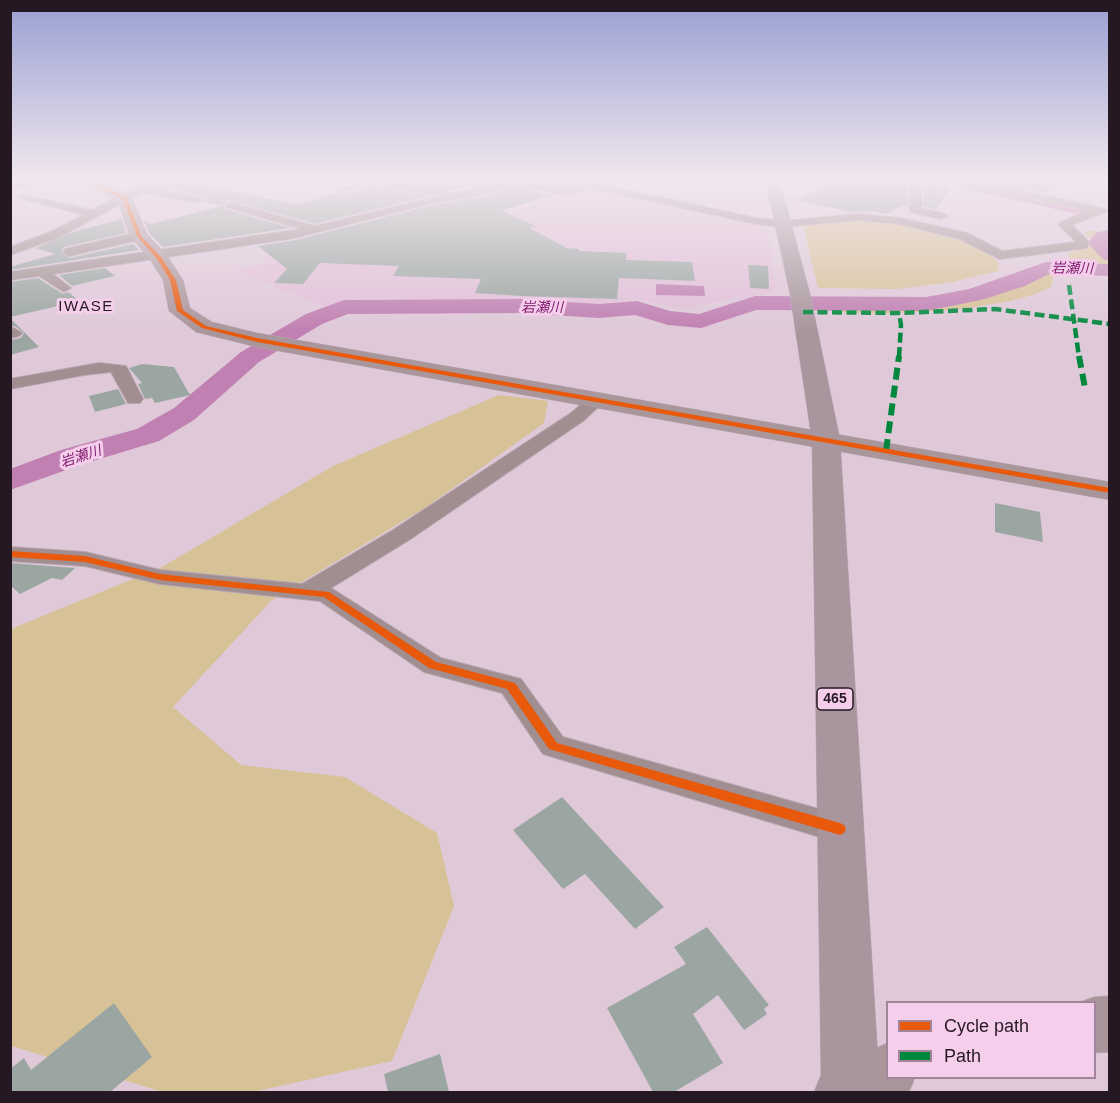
<!DOCTYPE html>
<html>
<head>
<meta charset="utf-8">
<style>
	body { margin:0 }
	#map { position:relative; width:1120px; height:1103px; overflow:hidden; background:#dfc9d9; font-family:Helvetica,sans-serif }
	canvas { display:block }
	.frame { position:absolute; inset:0; border:12px solid #251822; pointer-events:none }
	.legend { position:absolute; left:886px; top:1001px; width:210px; height:78px; box-sizing:border-box; background:#f4ceea; border:2px solid #a1859a; margin:0; padding:8px 10px; list-style:none; font-size:18px; color:#251822 }
	.legend li { display:flex; align-items:center; gap:12px; height:30px }
	.legend b { width:30px; border:2px solid #a1859a }
</style>
</head>
<body>
<div id="map">
<canvas width="1120" height="1103"></canvas>
<div class="frame"></div>
<ul class="legend">
<li><b style="height:8px;background:#e8590c"></b>Cycle path</li>
<li><b style="height:8px;background:#00873e"></b>Path</li>
</ul>
</div>
<script>
const ctx = document.querySelector('canvas').getContext('2d');
ctx.lineJoin = 'round';
function paint(path, color) { ctx.fillStyle = color; ctx.fill(path, 'evenodd'); }
function trace(path, color, width, dash) { ctx.strokeStyle = color; ctx.lineWidth = width; ctx.lineCap = dash ? 'butt' : 'round'; ctx.setLineDash(dash || []); ctx.stroke(path); }
function label(font, color, halo, rows, align = 'center') {
  ctx.font = font + ' Helvetica,"Noto Sans JP",sans-serif'; ctx.lineWidth = 6; ctx.setLineDash([]); ctx.textBaseline = 'middle'; ctx.strokeStyle = halo; ctx.fillStyle = color; for (const [text, x, y, turn = 0] of rows) {
    ctx.save(); ctx.translate(x, y); ctx.rotate((+turn || 0) * Math.PI / 180); ctx.textAlign = isNaN(turn) ? turn : align; if (halo) ctx.strokeText(text, 0, 0); ctx.fillText(text, 0, 0); ctx.restore();
  }
}
const built = new Path2D(`
	M587,187L767,225L776,292L699,305L689,310L637,299L599,304L532,300L355,298L325,306L284,291L236,269L350,247L319,232L326,230L346,238L488,213L451,200L461,198L470,196L512,211Z`);
const green = new Path2D(`
	M854,221C901,222 964,228 999,263L998,271L952,282L897,289L818,288L803,226Z
	M1091,230L1109,233V272L1074,271L1053,277L1051,287C1026,300 995,304 967,308C944,311 835,319 822,307L963,298L1004,288L1026,279L1034,271L1068,263L1069,253L1092,246L1093,242L1084,233Z
	M499,395L548,401L544,423L428,506L272,600L173,707L241,765L345,777L437,833L454,906L392,1061L253,1092H163L11,1046V629L162,567L333,466Z`);
const water = new Path2D(`
	M656,284L704,286L705,296L656,295Z`);
const river = new Path2D(`
	M967,180L1081,205L1087,206L1090,210L1087,214L1081,215L961,188L959,185Z
	M1110,229V261L1103,259L1088,243L1096,233Z
	M1046,262L1110,264V276L1049,274L1025,286L981,300L926,311L756,310L701,328L668,325L635,315L599,318L519,313L348,314L322,324L259,362L194,420L159,441L83,464L10,490V469L61,450L137,429L174,408L241,352L306,314L344,300L519,299L599,304L637,301L670,311L699,314L755,296L926,297L969,289Z`);
const building = new Path2D(`
	M174,178L297,205L335,193L340,195L371,186L429,196L315,224L229,200L223,204L225,209L291,228L163,247L149,233L144,221L151,224L222,206L203,202L204,199L197,195L158,186Z
	M386,178H431L435,182L467,187L449,191L444,188Z
	M445,178H503V179L484,183Z
	M538,178H591L568,188L535,181Z
	M988,178H1073L1043,193L988,181Z
	M840,180L878,186L882,183L907,185L908,207L901,206L887,214L872,211L851,212L797,200Z
	M922,185L951,187L936,209L924,206Z
	M515,187L553,195L501,211L536,226L529,228L567,248L579,249V251L626,253V260L692,262L695,281L619,278L617,299L521,296L475,293L481,279L393,276L399,266L320,263L303,284L274,283L287,269L258,246L296,240L432,205L480,197Z
	M122,219L126,233L64,247L61,252L70,258L133,244L139,250L10,270V267L55,254L36,248L73,232Z
	M748,265L768,266L769,289L750,288Z
	M105,268L115,276L72,286L59,275Z
	M38,278L63,294L68,292L80,301L10,317V282Z
	M10,318L39,347L10,355V340L21,338L24,333L15,326L10,327Z
	M142,364L174,367L190,395L155,403L152,398L145,399L138,384L142,383L129,368Z
	M118,389L126,404L95,412L89,396Z
	M995,503L1040,512L1043,542L995,532Z
	M10,563L75,568L62,580L52,578L20,594L10,585Z
	M562,797L664,907L635,929L585,874L563,889L513,830Z
	M707,927L769,1005L764,1009L767,1014L744,1030L718,995L693,1014L723,1063L674,1092H653L607,1008L686,964L674,947Z
	M114,1003L152,1057L110,1092H10V1069L24,1058L31,1070Z
	M440,1054L449,1092H388L384,1074Z`);
const lane = new Path2D(`
	M433,178L500,188L497,190L435,180Z
	M505,178H518L527,180L524,182Z
	M374,179L376,182L339,193L336,191Z`);
const street = new Path2D(`
	M44,178H65L60,181L10,189V183Z
	M154,178H172L151,187L197,197L202,200L197,203L142,192L58,238L10,255V247L50,232L84,215L20,198V194L92,210Z
	M351,178H371L443,190L447,191V194C476,189 506,178 536,178L528,182L568,190L589,182L756,218L782,221L858,214L900,218L967,233L1002,251L1076,242L1058,224L1086,210L967,185L920,183L922,205L921,208L945,214L947,216L941,219L910,212L909,183L880,181L875,178L960,180L978,178V181L1106,209L1108,211L1072,225L1089,242L1087,248L1000,259L959,239L900,224L858,220L782,227L756,224L590,188L569,196L515,185L480,195L432,203L295,238L53,274L71,288L64,292L39,276L10,280V272L301,229L226,207L225,205L230,202L315,226L440,196L356,181Z
	M676,178H691L686,181H676Z
	M139,232L143,233V239L69,256L63,252L65,249Z
	M14,328L22,333L19,336L10,338V329Z
	M99,363L126,366L143,399L140,403H128L111,372L84,375L10,389V379Z
	M597,395L603,396L606,400L583,421L409,540L331,588L441,658L521,679L563,737L840,815L851,819L856,829L851,839L840,843L543,754L502,693L424,672L320,601L160,584L85,566L10,561V547L85,552L160,570L302,584L393,530L571,413L591,396Z`);
const secondary = new Path2D(`
	M78,178H95L131,196L147,234L166,254L183,280L190,308L212,322L257,333L1110,482V500L257,347L196,332L169,311L163,280L151,261L130,236L118,202Z
	M1110,996V1052L1094,1053V1002H1080L1094,997Z
	M888,1043V1078H915L909,1092H821L830,1069Z`);
const highway = new Path2D(`
	M765,178H779L810,294L840,440L880,1092H814L821,1075L812,440L790,294Z`);
const quietFar1 = new Path2D(`
	M1069,285L1079,357
	M803,312L899,313L995,309L1110,324
	M899,357L901,325L899,313`);
const quiet = new Path2D(`
	M1079,356L1085,388
	M886,451L899,356`);
const cycleway = new Path2D(`
	M83,178H87L127,198L141,236L161,257L176,280L183,310L206,326L257,338L1110,488V493L257,342L202,328L177,311L170,280L157,259L137,236L123,200Z
	M10,551L85,556L160,574L329,592L436,662L515,683L557,743L840,823L844,825L846,829L844,833L840,835L549,749L507,689L429,668L324,597L160,580L85,562L10,557Z`);
const farWaternames = [
	["岩瀬川",1072,269,1],
	["岩瀬川",542,308],
	["岩瀬川",81,457,-18]
];
const shields = [
	[835,699,36]
];
const shieldNames = [
	["465",835,699]
];
const farQuarternames = [
	["IWASE",86,307]
];
paint(built, '#e1bfd8');
paint(green, '#d7c196');
paint(water, '#c080b2');
paint(river, '#c080b2');
paint(building, '#9ba6a2');
trace(lane, '#b8a7b4', 2);
trace(street, '#b8a7b4', 2);
trace(secondary, '#b8a7b4', 1);
trace(highway, '#b8a7b4', 1);
paint(lane, '#a08e90');
paint(street, '#a08e90');
paint(secondary, '#a9969b');
paint(highway, '#a8959d');
trace(quietFar1, '#00873e', 4.5, [10, 4.5]);
trace(quiet, '#00873e', 6, [12, 6]);
paint(cycleway, '#e8590c');
const sky = ctx.createLinearGradient(0, 0, 0, 332);
sky.addColorStop(0, '#989fd2');
sky.addColorStop(0.54, '#f1e7ee');
sky.addColorStop(1, '#f1e7ee00');
ctx.fillStyle = sky;
ctx.fillRect(0, 0, 1120, 332);
label('italic 14px', '#7f186e', '#f4ceea', farWaternames);
for (const [x, y, w] of shields) { const box = new Path2D(); box.roundRect(x - w / 2, y - 11, w, 22, 4.5); ctx.fillStyle = '#f4ceea'; ctx.fill(box); trace(box, '#251822', 1.5); }
label('bold 14px', '#251822', null, shieldNames);
ctx.letterSpacing = '1.5px';
label('15px', '#251822', '#f4ceea', farQuarternames);
ctx.letterSpacing = '0px';
</script>
</body>
</html>
